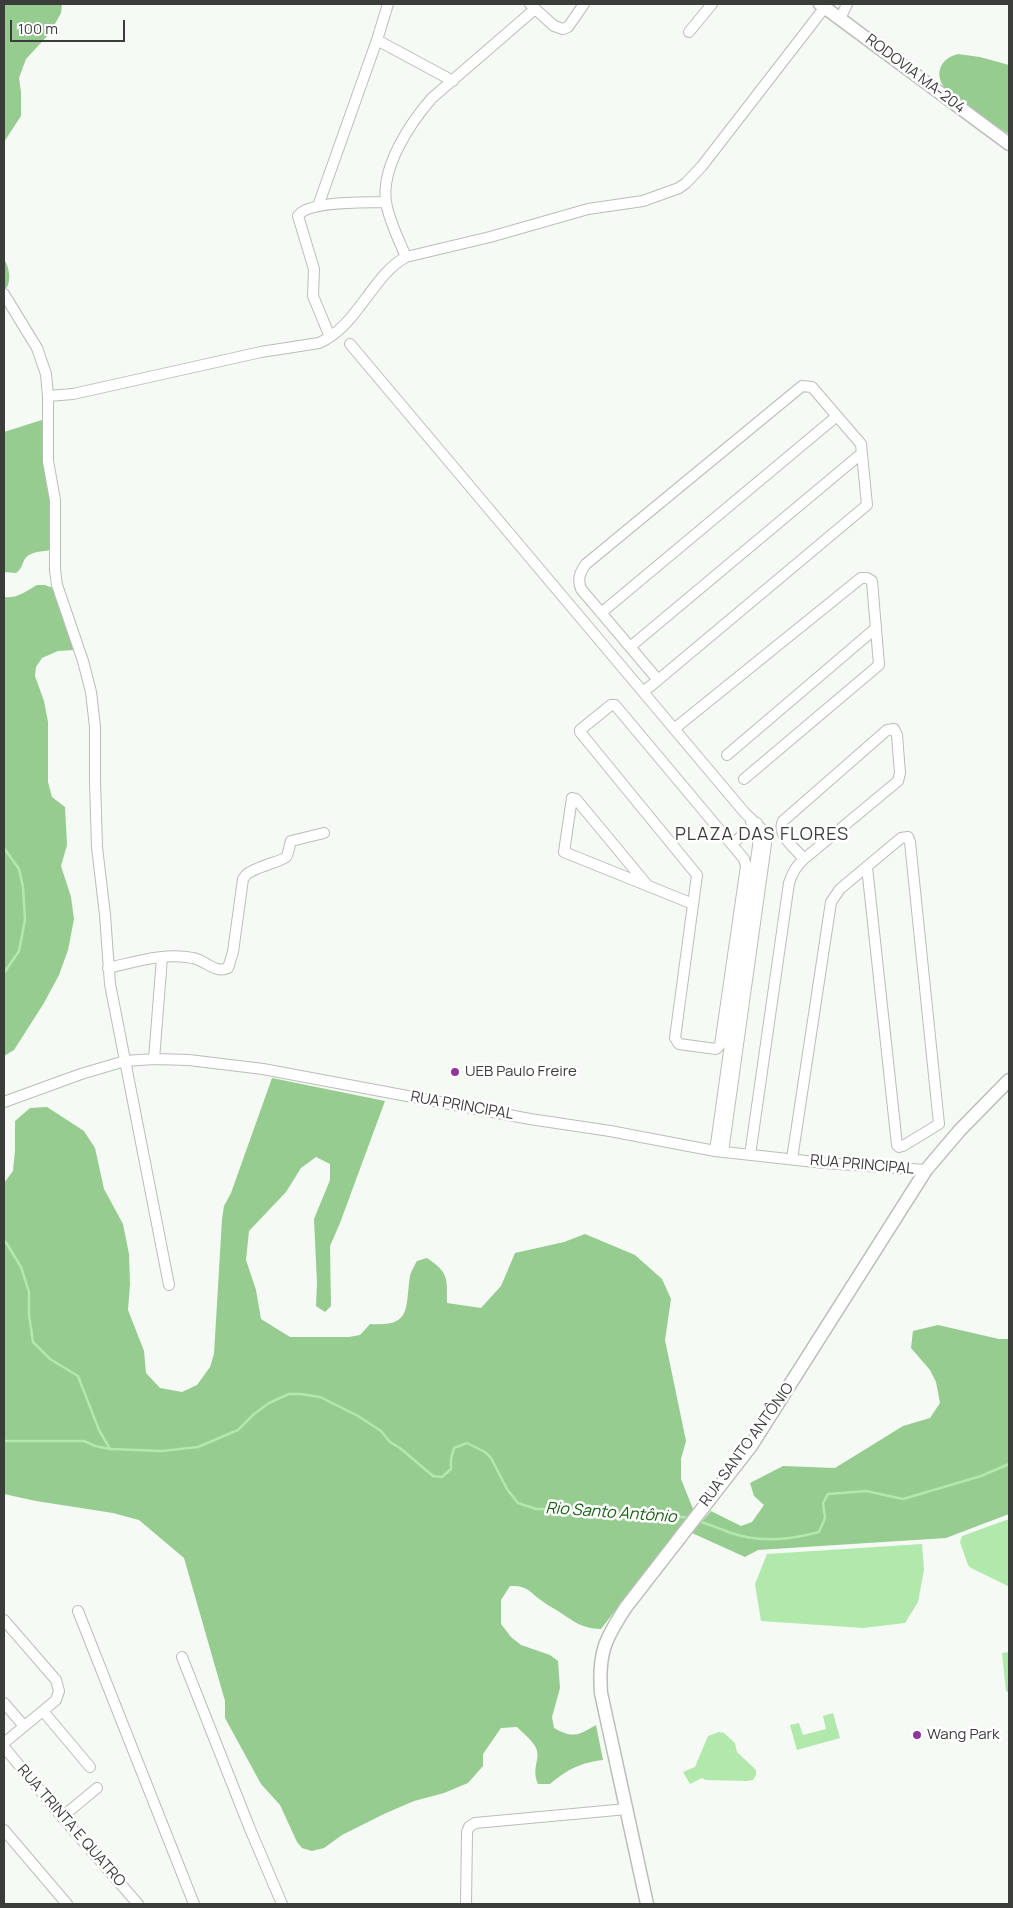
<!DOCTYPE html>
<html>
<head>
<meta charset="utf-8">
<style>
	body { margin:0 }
	#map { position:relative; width:1013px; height:1908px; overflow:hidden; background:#f5faf4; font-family:Manrope,sans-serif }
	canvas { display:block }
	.frame { position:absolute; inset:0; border:5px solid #3b3d3b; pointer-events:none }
	.scale { position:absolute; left:10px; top:20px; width:115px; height:22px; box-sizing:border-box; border:2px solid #3b3d3b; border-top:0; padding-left:6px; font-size:15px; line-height:18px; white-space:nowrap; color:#3b3d3b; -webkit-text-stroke:4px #fff; paint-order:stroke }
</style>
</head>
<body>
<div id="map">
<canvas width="1013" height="1908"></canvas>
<div class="frame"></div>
<div class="scale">100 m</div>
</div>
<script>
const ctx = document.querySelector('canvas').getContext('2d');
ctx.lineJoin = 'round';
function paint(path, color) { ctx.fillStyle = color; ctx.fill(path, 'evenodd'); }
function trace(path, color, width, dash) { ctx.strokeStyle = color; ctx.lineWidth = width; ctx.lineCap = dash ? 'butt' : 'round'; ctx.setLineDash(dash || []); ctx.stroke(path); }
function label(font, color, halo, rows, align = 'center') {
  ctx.font = font + ' Manrope,sans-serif'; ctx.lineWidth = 5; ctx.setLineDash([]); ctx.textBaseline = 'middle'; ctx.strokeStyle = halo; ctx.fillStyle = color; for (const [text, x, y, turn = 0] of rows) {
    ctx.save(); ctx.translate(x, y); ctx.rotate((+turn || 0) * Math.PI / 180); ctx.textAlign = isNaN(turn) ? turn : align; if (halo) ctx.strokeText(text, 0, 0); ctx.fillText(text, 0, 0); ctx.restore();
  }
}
const forest = new Path2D(`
	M4,4H62L61,13L50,33L26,59L19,78L21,92V116L4,142Z
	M958,54L980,57L1009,65V134L984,119L944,87C934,73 941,58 958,54Z
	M4,259C10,268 12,284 4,291Z
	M45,419L51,488V550C40,552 27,551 23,563C21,568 20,570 16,573L4,572V432Z
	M37,585H45L53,588L74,650L58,651L42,658L36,667L35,676L44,701L48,722V782L52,797L65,807L67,845L61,866L71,897L74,919L68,950L59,975L44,1003L14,1050L4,1056V597C17,599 26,591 37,585Z
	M272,1078L385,1101L340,1223L330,1246L331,1306L325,1312L316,1306L317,1283L314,1219L330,1180V1164L316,1157L301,1168L286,1192L249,1231L246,1260L256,1290L261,1319L290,1337H349L360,1335L370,1324C412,1327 405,1309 410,1276C411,1271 415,1265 417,1261L427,1258C449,1273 447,1278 447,1303L481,1308L501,1286L515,1253L564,1242L585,1234L635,1255L662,1279L671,1299L665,1340L686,1441L681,1459V1479L693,1509L601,1629C580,1628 575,1622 558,1611C551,1607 544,1603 538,1598C527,1589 526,1586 510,1586L501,1600V1624L511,1637L521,1645L550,1655L558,1661L560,1688L552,1717L554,1728C573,1739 579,1735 596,1725L603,1760C580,1763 568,1769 550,1784H538C531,1768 541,1759 536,1748C533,1741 522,1732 517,1727L501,1728L483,1754V1766L468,1783L444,1793L414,1801L384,1814L342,1835L324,1848L312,1851L302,1848L297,1842L280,1805L261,1784L225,1718V1701L184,1558L139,1520L113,1513L36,1501L4,1494V1183L13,1171L15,1150V1121L30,1108L47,1107L84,1131L95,1148L104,1189L123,1224L129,1254L130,1284L128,1310L144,1351L146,1373L160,1388L182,1392L197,1385L210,1367L214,1354L222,1219L224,1206L231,1193Z
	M938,1325L999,1339H1009V1514L946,1538L758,1550L745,1557L692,1533L711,1511L741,1526L752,1522L764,1505L754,1496L750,1483L783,1466L835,1468L903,1426L930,1418L940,1403L936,1382L930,1370L911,1348L913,1331Z`);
const water = new Path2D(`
	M1009,1519V1586H1008L971,1568L968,1565L960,1542L962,1536Z
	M922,1544L924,1570L918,1602L905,1623L863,1628L761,1621L755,1584L767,1554Z
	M1009,1652V1693L1006,1691L1002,1653Z
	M833,1713L840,1738L797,1750L790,1725L799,1723L803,1735L826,1729L823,1716Z
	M719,1732L724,1733L735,1743L737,1752L756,1770V1775L753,1780L747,1781L706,1780L702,1778L690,1784L683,1772L695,1767L708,1736Z`);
const stream = new Path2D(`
	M4,96V101
	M4,848L19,869L23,887L25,920L19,951L4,973
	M4,1241L7,1244L21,1267L29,1292V1315L33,1342L50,1359L78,1376L99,1430L110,1449
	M4,1441H84L95,1446L110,1449L162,1451L198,1447L238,1430L254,1414L269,1403L289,1394H300L320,1397L358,1416L381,1431L390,1442L400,1448L433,1476L442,1477L451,1469V1459L454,1448L467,1443L485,1452L491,1458L507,1489L518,1503L536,1509H556L567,1513L589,1515L653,1514L690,1518
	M698,1521C709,1524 720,1529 731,1533C761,1543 789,1540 819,1532L825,1518L823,1503L828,1494L866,1491L903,1499L981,1476L1009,1464`);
const minor = new Path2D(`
	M530,4L554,26L563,29L568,27L584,4
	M840,19L847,4
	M689,32L712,4
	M377,40L453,81
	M318,206L377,40L388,4
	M406,257C399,240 389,221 386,202C381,167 410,123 432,98L535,9
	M4,294L37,348L46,374L48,396V461L55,500V570L57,585L83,661L91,692L95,727V781L97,847L105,915L110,984L169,1285
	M330,337L313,296L314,269L298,216C308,200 368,203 386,202
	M350,344L745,813L765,832L766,844L723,1152
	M48,396L73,394L261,352L319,343C358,326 372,275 406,257L490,237L588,209L643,201L679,188L686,183L702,166L825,7
	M601,613L837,416
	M630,647L862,453
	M643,692L658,680L867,505L861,444L812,387L802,386L586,564C580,572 577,579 581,589L658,680
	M611,705H615L744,859L746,866L720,1045L716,1049L679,1044L675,1038L697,875L580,732V730Z
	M674,729L861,578H867L872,581L879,665L744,779
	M727,755L876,628
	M732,844L757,823
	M648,886L576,799L572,798L564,852L693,904
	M108,968C135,962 166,952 193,958C205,960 215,974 228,968L233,952L243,879L246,875C254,867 283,861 286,857C289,853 289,846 291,841L324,833
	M154,1059L162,958
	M4,1102L81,1074L125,1061L154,1059L189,1060L263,1069L530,1119L610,1131L715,1151L824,1163L926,1170
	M715,1151L758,846V836L751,822
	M750,1155L789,883C792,873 796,866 804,859L898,781L900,773L897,735L894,729L887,730L783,821C776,835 796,849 804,859
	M792,1159L831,902L840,889L901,838L908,837L910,842L939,1124L903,1146L899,1147L897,1145L867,867
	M78,1611L194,1904
	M4,1620L56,1680L59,1691L56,1700L4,1743
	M182,1657L250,1829L282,1904
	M4,1703L24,1726
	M43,1711L90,1767
	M4,1747L62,1817L138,1904
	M62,1817L97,1788
	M4,1830L67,1904
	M466,1904L467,1832L469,1827L475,1823L627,1809`);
const major = new Path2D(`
	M820,4L1009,144
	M647,1904L601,1693C598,1653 605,1639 626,1607L751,1446L926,1170L960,1130L1009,1080`);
const markers = [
	[455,1072,5,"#90349e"],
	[917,1735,5,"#90349e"]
];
const streetNames = [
	["RODOVIA MA-204",915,74,37],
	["RUA PRINCIPAL",462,1106,10],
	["RUA PRINCIPAL",862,1165,5],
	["RUA SANTO ANTÔNIO",747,1445,-54],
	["RUA TRINTA E QUATRO",71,1826,49]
];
const poiNames = [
	["UEB Paulo Freire",465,1072],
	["Wang Park",927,1735]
];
const waterNames = [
	["Rio Santo Antônio",611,1513,4]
];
const quarterNames = [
	["PLAZA DAS FLORES",762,835]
];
paint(forest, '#96cc90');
paint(water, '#b1e8ab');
trace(stream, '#b1e8ab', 2.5);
trace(minor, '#babeb9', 12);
trace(major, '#babeb9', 15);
trace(minor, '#fff', 10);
trace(major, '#fff', 12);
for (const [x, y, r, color] of markers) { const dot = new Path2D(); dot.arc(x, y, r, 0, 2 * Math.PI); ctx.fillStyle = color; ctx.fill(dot); trace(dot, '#fff', 2); }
label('15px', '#3b3d3b', '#fff', streetNames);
label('15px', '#3b3d3b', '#fff', poiNames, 'left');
label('italic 16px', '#176012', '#fff', waterNames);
ctx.letterSpacing = '1px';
label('18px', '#3b3d3b', '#fff', quarterNames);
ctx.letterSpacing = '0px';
</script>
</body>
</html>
